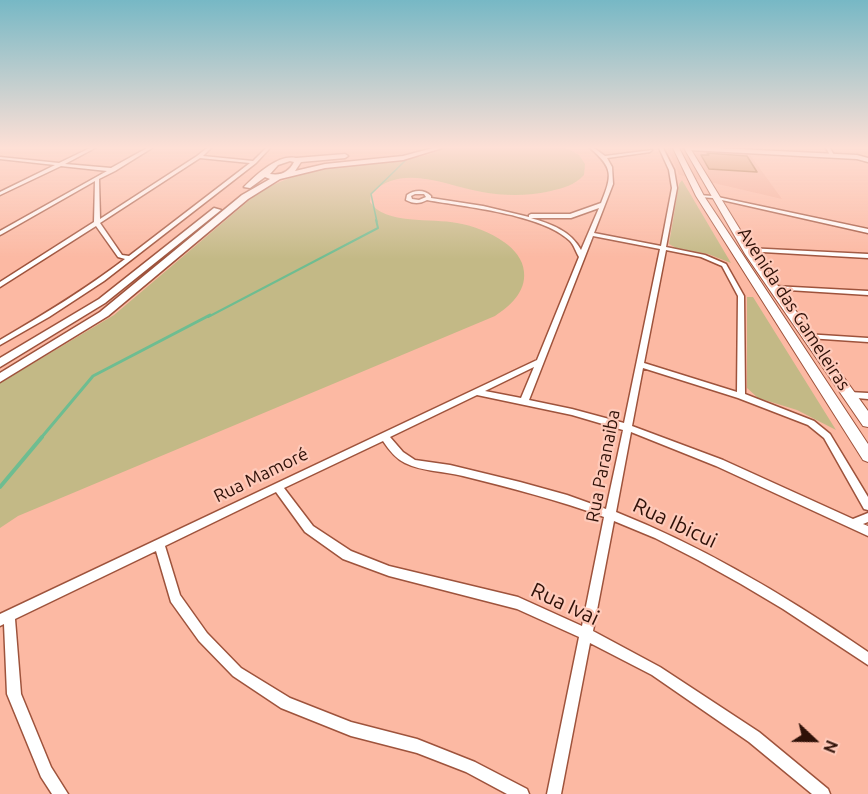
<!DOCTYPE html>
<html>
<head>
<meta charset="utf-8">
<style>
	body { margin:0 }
	#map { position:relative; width:868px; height:794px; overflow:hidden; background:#fcb9a3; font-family:Ubuntu,sans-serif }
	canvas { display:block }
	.north { position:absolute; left:784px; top:710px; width:60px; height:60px; -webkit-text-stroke:4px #fecaba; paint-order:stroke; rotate:112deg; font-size:16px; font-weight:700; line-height:24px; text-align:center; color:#2f1108 }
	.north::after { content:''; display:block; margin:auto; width:21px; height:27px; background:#2f1108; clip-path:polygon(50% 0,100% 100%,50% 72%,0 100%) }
</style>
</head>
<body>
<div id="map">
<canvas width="868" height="794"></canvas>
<div class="north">N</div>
</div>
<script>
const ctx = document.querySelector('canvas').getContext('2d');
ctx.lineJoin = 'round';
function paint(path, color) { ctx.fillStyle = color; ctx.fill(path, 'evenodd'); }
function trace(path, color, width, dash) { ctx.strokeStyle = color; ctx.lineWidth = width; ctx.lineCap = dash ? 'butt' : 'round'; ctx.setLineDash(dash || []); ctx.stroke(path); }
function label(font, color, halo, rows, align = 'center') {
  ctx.font = font + ' Ubuntu,sans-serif'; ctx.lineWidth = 4.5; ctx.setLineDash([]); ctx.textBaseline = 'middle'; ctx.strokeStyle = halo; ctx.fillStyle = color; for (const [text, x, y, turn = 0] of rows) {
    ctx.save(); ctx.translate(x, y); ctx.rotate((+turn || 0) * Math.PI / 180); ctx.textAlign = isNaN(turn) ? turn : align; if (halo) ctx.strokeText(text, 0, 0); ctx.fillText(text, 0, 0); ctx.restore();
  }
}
const built = new Path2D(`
	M668,148L748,152L782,199L679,175Z`);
const green = new Path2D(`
	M444,148H566L579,155L585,164L584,175C575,185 563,188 551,191C529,196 504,196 482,192C447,186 401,162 371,194L370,202C384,225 433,218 457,223C474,226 490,232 504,242C514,249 523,259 524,272C526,292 510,306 495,316L18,516L0,528V383L114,315L253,197C280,178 312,169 344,166C378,162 413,163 444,148Z
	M682,180L731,263L708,254L676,248L669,244L679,184Z
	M747,297H753L836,430L797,410L758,398L747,388Z`);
const streamFar3 = new Path2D(`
	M377,222L371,194L408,158`);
const streamFar2 = new Path2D(`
	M208,317L378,228L376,220`);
const streamFar1 = new Path2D(`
	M41,438L93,376L210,315`);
const stream = new Path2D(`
	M0,487L42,437`);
const building = new Path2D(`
	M707,153L747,156L757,172L709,169L701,155H709Z`);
const street = new Path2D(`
	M90,148H95L65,164L111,168L147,148H152L115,171L99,179L100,219L197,156L207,148H211L203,156L253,161L266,148H270L256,163L104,281L49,317L0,345V340C43,315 86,289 125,259L118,257L96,226L0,287V282L94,222L95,181L2,234L0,235V231L107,171L61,166L0,195V192L55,165L0,159V157L59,163ZM200,158L250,163L129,256L122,255L100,223Z
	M590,148H594L605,156L652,150L650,152L607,158L612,167L613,184L594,233L661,246L672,188L669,170L659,148H663L674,170L677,188L666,247L705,255L726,264L744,296L745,394L814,421L830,434L868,497V510L864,509L824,438L808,425L738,398L643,368L632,426L723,460L853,519L868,513V522L863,524L868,526V536L716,466L631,432L616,512C706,548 788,597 868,652V665L783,609L741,584L698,560L655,538L614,521L593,631L660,667L759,732L828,789L830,794H812L749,742L652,675L590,643L561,794H547L579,637L517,609L389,576L343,559L305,532L276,492L165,546L180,595L207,633L241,668L290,698L351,722L417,739L475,762L527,789L529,794H507L466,772L417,753L351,736L281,708L233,676L199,641L171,602L156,551L15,619L21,694L51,767L68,794H52L41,777L7,694L4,624L0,626V614L537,360L579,257C576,252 574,245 570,241C543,214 464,207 427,200C420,204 413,204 406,200L407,195C414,190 424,189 431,196V198L483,206L529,217V215L531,214H570L601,203C612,176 614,168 590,148ZM415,194H424L426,197L419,200L412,199L411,196ZM599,208L581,250C571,231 551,224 531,218H571ZM593,236L660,249L624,423L572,409L529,400ZM666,250L701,257L722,266L738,296L737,392L644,363ZM534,367L521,398L485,391ZM477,395L572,415L623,430L606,509L567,495L520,482L450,465L415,460L403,452L390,437ZM383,441C389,450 395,458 405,463C423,472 444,471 463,476C511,488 558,500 604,517L582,626L518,597L389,566L351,551L313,526L284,488Z
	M826,148H830L835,157H831Z
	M698,195L713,196L868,229V233L713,198L700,197L698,196Z
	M747,248L868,254V258L745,251L744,250Z
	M774,286L868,291V295L772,289V287Z
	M805,334L868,338V342L808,338H805L804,336Z
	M849,392L868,393V399L846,397L845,395Z`);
const secondary = new Path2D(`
	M433,148H442L403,160L325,168L280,179L248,199L108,316L0,382V373L100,312L242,195L270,179L265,177L250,188L244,187C256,175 278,154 296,158L345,154L348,156L345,158L301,162L295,171L325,164L403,156ZM290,161L294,162C289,172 281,176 270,174L278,165Z
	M687,148H718L857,155L868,158V162L857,159L690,150Z
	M214,208L221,210L105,303L0,367V358L99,299Z`);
const primary = new Path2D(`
	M673,148H679L704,196L868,444V462L863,460L696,196Z
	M684,148H690L755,254L868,411V427L863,426L745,254Z`);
const streetNames = [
	["Avenida das Gameleiras",794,309,57],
	["Rua Paranaiba",603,466,-79],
	["Rua Mamoré",261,475,-26]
];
const nearStreetnames = [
	["Rua Ibicui",675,523,25],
	["Rua Ivai",565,604,25]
];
paint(built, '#f5ac95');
paint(green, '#c3b986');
trace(streamFar3, '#6ebd91', 1.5);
trace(streamFar2, '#6ebd91', 2);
trace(streamFar1, '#6ebd91', 3);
trace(stream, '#6ebd91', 4);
paint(building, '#d29361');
trace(building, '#91541d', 1.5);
trace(street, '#9e533c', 3);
trace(secondary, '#9e533c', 3);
trace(primary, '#9e533c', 2);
paint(street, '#fff');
paint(secondary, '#fff');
paint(primary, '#fff');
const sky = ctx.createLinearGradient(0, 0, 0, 259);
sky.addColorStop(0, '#77b8c5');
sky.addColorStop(0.57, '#fee0d6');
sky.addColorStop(1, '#fee0d600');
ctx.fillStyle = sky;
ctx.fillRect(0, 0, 868, 259);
label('18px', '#2f1108', '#fecaba', streetNames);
label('21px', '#2f1108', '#fecaba', nearStreetnames);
</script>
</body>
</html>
